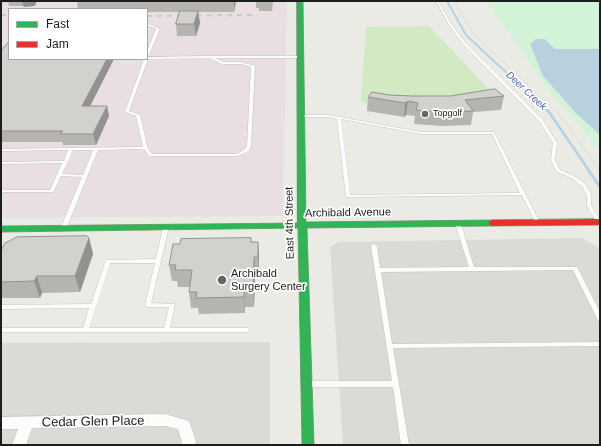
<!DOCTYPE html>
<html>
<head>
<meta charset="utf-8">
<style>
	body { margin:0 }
	#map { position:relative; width:601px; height:446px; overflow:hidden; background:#ebebe6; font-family:Helvetica,sans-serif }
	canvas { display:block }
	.frame { position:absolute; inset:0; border:2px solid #1d1d1d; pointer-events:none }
	.legend { position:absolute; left:8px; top:8px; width:140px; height:52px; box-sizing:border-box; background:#fff; border:1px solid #a5a5a5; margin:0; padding:5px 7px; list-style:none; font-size:12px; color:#1d1d1d }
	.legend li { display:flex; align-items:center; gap:8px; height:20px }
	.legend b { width:20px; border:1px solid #a5a5a5 }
</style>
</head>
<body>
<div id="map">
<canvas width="601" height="446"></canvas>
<div class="frame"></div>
<ul class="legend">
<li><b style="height:5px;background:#30b455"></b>Fast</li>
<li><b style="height:5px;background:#e5322d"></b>Jam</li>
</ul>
</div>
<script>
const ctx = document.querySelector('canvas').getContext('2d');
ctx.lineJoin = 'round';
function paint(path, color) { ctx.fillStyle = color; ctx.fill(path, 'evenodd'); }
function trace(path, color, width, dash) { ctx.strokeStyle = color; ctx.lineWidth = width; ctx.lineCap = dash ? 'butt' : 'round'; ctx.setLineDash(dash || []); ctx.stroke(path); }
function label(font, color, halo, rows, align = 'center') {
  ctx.font = font + ' Helvetica,sans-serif'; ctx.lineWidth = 3.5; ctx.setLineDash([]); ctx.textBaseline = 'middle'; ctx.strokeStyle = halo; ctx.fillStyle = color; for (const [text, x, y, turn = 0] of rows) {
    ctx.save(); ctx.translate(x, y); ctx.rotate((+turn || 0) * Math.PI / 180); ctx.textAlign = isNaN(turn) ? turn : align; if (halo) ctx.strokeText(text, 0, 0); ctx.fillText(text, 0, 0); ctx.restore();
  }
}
const residential = new Path2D(`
	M581,238L600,248V445H343L330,247L339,242Z
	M270,342V445H1V343Z`);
const industrial = new Path2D(`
	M1,1H287L283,216L1,218ZM9,9H147V59H9Z`);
const grass = new Path2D(`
	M429,26L499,100L371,105L361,101L366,27Z`);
const park = new Path2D(`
	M486,1H600V152L575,119L554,98Z`);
const water = new Path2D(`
	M536,39H545L555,49H600V135L576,113L543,76L530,44Z`);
const streamFar2 = new Path2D(`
	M447,1L466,35L510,76`);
const streamFar1 = new Path2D(`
	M509,75L549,112L590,172`);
const stream = new Path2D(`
	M589,171L600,187`);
const path = new Path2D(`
	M454,1L475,36L559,114L600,170`);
const lane = new Path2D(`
	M1,1H11L10,2H1Z
	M436,1H438L452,25L465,42L543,120L557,143L555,160L560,170C574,176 585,179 591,194C592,198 590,203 592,207C594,213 600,216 600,223H597L587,206V196L582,186L573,179L556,171L551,160L553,143L540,122L463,44L449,25Z
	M147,23L160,29L149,55L147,56V51L156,29L147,25Z
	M210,56H300L302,57L300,58H215L223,62H241L255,66L251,146L249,151L238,156H149L145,150L138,149L98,150L66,229L63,231L60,229L82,177L61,176L54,191L52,192H1V190H50L62,163L1,164V162L64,161L68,150L1,151V149L138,147H143L136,116L125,112L144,59H147V57ZM209,58L222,64H241L251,67L247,146L245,149L237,154H152L148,149L140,115L129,111L148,59ZM73,150H93L83,175L62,174Z
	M301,115H329L421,132H494L540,223V224H536L522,195L346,197L337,119L329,117H302L300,116ZM341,119L421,134H492L520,193L350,195Z
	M458,222L461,224L474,267H577L600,312V320H598L573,270L381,272L392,344L600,342V346L393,348L409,445H401L393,387H311L309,386L308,384L309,382L311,381H392L371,246L374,244L377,246L380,268L469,267L455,224Z
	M166,225L169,227L151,303L174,304L175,305L170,328H248L249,330L248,332H1V328H83L89,308L1,309V305L91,304L106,260L156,259L163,227ZM110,263H155L145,305L146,306L148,307H169L164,328H89Z`);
const street = new Path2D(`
	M165,414L189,421L196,442L195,445H181L182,442L178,429L165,426L32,428L26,445H12L18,429H1V417Z`);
const fast = new Path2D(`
	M297,1H303L306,222L492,220L496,223L492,226L307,228L314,445H302L298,228L1,232V226L297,223Z`);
const jam = new Path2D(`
	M600,219V225L492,226L488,223L492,220Z`);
const rail = new Path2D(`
	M1,15H9
	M147,16L255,15`);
const wall = new Path2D(`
	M8,1H36V4L34,6L24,7L23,6H9Z
	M77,1H236L234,12H198L200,23L196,36H177L176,24L180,12H147V9H78Z
	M256,1H273L272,11H259V8H256Z
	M1,51L9,59H114L90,106H107L109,116L96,145H63L62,142H1Z
	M389,95L412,96H504L501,110L473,112L471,125L441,126L414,124L415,116L406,115L404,117L367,111L368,97Z
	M89,238L93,254L80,292L42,293L40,298H1V251Z
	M252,242H258L259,258V273H255L254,307H245V313L199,314L198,308H191L189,292L190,287H178L177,281H172L169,265Z`);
const shadedWall = new Path2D(`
	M22,1H36V4L34,6L24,7Z
	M234,1H236L234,12Z
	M198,11L200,23L196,36L194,24Z
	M107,59H114L85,116L82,106Z
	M408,101L406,115L404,117L405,103Z
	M107,106L109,116L96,145L93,134Z
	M89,238L93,254L80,292L75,276Z
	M258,242L259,258V273L258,257Z
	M254,257L255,273L254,307L253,291Z
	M37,276L42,293L40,298L34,281Z
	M244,291L245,307V313L244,297Z`);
const building = new Path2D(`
	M180,11H198L194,24H176Z
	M9,42V59H107L82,106H107L93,134H60L63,131H1V51Z
	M495,89L504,96L465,100L473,111L443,112L416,110L418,103L408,101L405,103L368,97L372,92L389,95L412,96H450Z
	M87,236L89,238L75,276H37L34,281L1,282V251L5,243L17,237Z
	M251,238V242H258V257H254L253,291H244V297L196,298L197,292H189L192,270H175L176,265H169L173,244H180L181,239Z`);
const markers = [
	[425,114,4,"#656563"],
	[222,280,5,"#656563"]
];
const farPoinames = [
	["Topgolf",433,114]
];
const farWaternames = [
	["Deer Creek",526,91,43]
];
const streetNames = [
	["Archibald Avenue",348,213,-1],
	["East 4th Street",290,223,-91]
];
const poiNames = [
	["Archibald",231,274],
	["Surgery Center",231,287]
];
const nearStreetnames = [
	["Cedar Glen Place",93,422,-1]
];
paint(residential, '#dadad7');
paint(industrial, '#e9dfe3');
paint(grass, '#d1eac4');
paint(park, '#d3f3d9');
paint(water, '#b9d0df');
trace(streamFar2, '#b9d0df', 2);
trace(streamFar1, '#b9d0df', 2.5);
trace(stream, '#b9d0df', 3);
trace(lane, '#c4c4c2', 1);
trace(street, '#c4c4c2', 1);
trace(fast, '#8f967e', 1);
trace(jam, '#8f967e', 1);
trace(path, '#d6cac5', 1, [1.5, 1.5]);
paint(lane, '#fcfcfb');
paint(street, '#fcfcfb');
paint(fast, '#30b455');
paint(jam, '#e5322d');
trace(rail, '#cacac9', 2, [5, 5]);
paint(wall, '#b5b4b0');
paint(shadedWall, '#939290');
paint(building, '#d2d1cd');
trace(building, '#939290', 1);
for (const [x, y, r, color] of markers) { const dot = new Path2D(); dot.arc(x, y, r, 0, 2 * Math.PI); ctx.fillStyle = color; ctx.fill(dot); trace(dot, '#fff', 1.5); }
label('9px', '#1d1d1d', '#fff', farPoinames, 'left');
label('italic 10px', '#4a69ad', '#fff', farWaternames);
label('11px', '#1d1d1d', '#fff', streetNames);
label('11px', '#1d1d1d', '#fff', poiNames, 'left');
label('13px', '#1d1d1d', '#fff', nearStreetnames);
</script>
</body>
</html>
